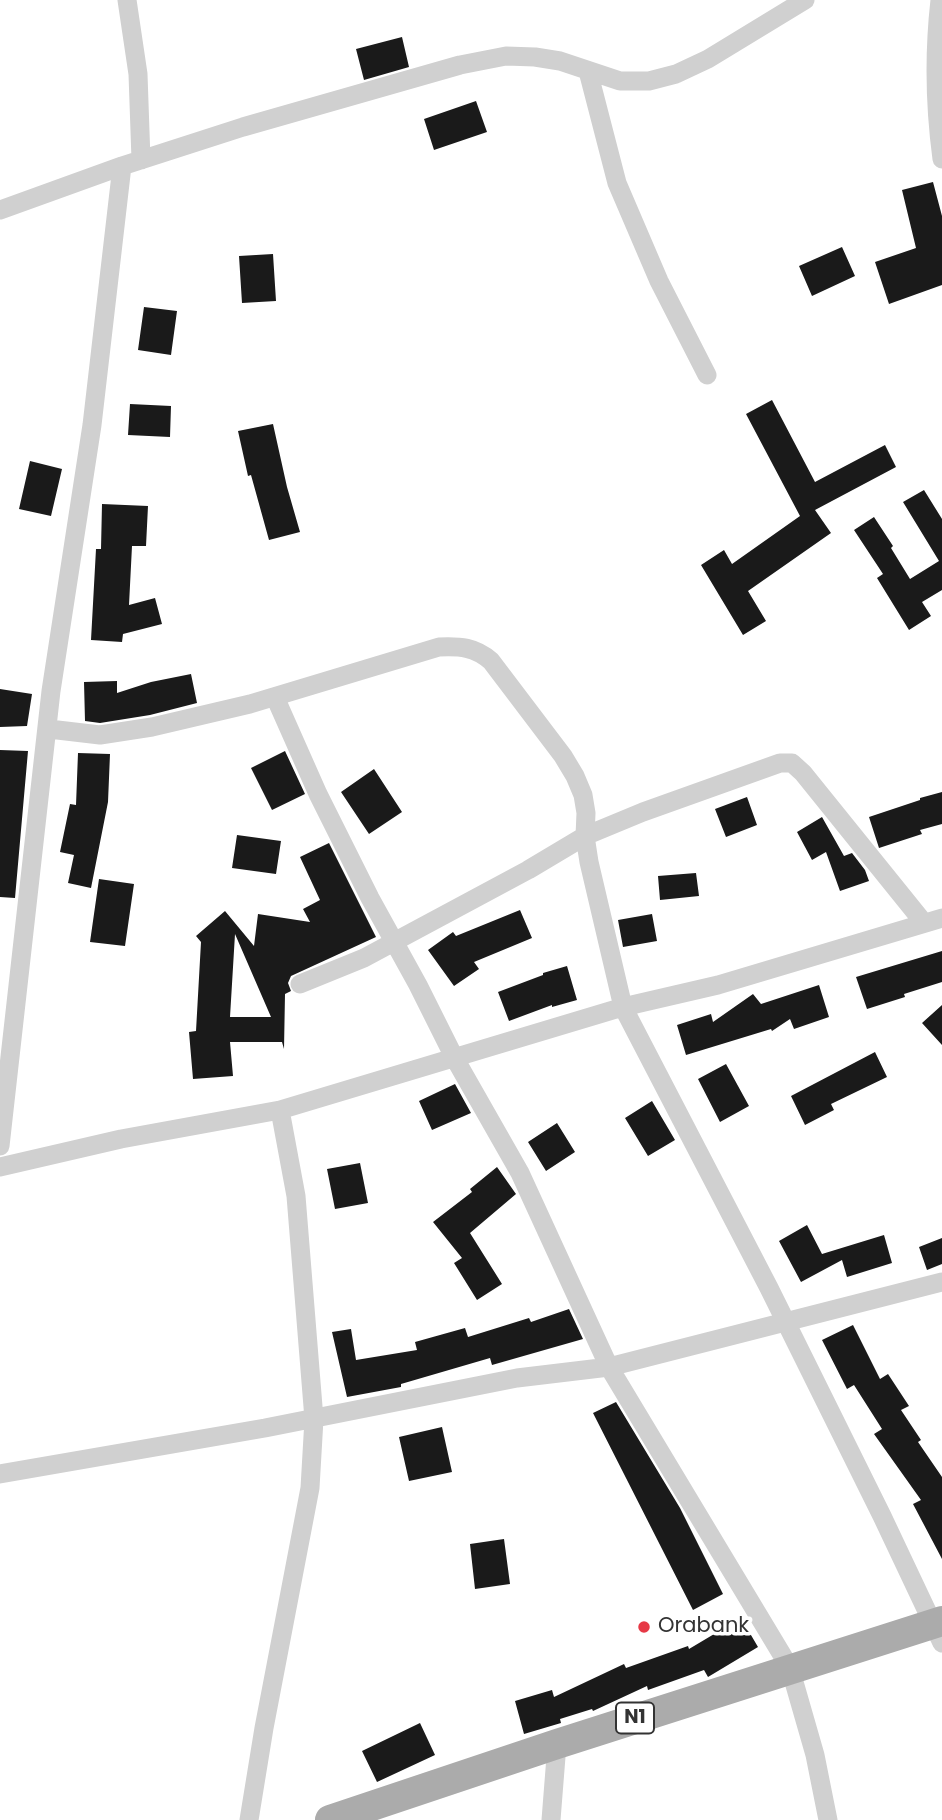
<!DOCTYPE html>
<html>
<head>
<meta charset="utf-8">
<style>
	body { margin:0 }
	canvas { display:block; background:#fff }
</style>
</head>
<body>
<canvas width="942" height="1820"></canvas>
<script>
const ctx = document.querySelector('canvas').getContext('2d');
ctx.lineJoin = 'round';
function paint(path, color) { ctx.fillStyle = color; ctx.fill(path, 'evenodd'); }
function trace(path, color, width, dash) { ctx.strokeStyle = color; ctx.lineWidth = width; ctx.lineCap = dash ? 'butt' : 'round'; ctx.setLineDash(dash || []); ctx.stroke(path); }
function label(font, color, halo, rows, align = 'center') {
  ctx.font = font + ' Poppins,sans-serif'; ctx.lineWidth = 7; ctx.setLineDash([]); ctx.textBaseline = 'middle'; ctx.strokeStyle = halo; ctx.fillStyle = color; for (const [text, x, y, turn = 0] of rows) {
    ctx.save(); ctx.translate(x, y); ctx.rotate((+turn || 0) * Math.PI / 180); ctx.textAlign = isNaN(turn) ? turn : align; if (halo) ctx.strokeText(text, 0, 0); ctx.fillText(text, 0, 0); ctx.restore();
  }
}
const building = new Path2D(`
	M402,37L409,67L364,80L356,49Z
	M476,101L487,132L434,150L424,119Z
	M933,182L942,216V285L889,304L875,262L916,248L902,190Z
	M842,247L855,276L812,296L799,266Z
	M273,254L276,301L242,303L239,256Z
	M144,307L177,311L171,355L138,350Z
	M772,400L815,482L885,445L896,467L815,510L831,533L748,591L766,621L743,635L701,565L724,550L732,564L800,516L746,414Z
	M130,404L171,406L170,437L128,435Z
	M273,424L287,487L300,532L269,540L251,475L248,476L238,431Z
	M30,461L62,469L51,516L19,509Z
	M924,490L942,519V590L922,602L931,616L909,630L877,578L883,574L854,530L874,517L893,546L891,548L910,579L939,561L903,502Z
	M102,504L148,506L146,546H132L129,605L155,598L162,624L123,634L122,642L91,640L96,549H101Z
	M191,674L197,703L150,715L100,723L85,721L84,682L117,681V693L151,682Z
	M0,689L32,694L27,726L0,727Z
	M0,750L28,751L15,898L0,897Z
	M285,751L305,794L272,810L251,768Z
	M78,753L110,754L108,802L91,888L68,883L74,855L60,852L70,804L76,805Z
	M374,769L402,812L369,834L341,792Z
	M942,792V824L920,830L922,834L879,848L869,817L920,800V798Z
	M747,797L757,825L726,837L715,809Z
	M822,817L844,856L852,853L865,870L869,881L840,891L826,852L812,860L797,832Z
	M237,835L281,841L276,874L232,868Z
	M329,843L376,937L291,976L288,983L291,991L285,994L284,1049L282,1042H230L233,1076L193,1079L189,1032L196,1031L201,942L196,936L225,911L254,946L258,914L310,922L303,909L320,900L300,857ZM235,934L271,1017H230Z
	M696,873L699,896L660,900L658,876Z
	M99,879L134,884L125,946L90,942Z
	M520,910L532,938L474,962L479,969L454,986L428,950L453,932L456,936Z
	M652,914L657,941L623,947L618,920Z
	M942,951V982L904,994L905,997L867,1009L856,977Z
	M567,966L577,1000L552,1007V1005L509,1021L498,992L543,975V973Z
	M819,985L829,1017L794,1029L790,1019L772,1031L771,1029L686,1055L677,1025L711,1014L713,1022L753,994L761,1004Z
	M942,1005V1045L922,1023Z
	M875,1052L887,1077L831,1104L834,1110L805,1125L791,1096Z
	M726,1064L749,1106L720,1122L698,1079Z
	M455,1084L471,1113L432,1130L419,1101Z
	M652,1101L675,1140L648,1156L625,1118Z
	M557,1123L575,1152L546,1171L528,1142Z
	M360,1163L368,1203L335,1209L327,1169Z
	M497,1167L516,1194L470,1233L502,1284L477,1300L454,1263L462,1258L433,1222L472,1192L470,1189Z
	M807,1225L822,1254L884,1235L892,1263L847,1277L842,1260L801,1282L779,1241Z
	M942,1238V1264L927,1270L919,1247Z
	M569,1309L583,1339L492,1365L490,1358L401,1384V1387L347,1397L332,1332L351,1329L356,1360L417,1350L415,1342L465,1328L468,1337L529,1318L531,1322Z
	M853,1325L880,1379L888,1374L909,1406L901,1410L921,1440L918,1442L942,1477V1559L913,1504L921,1500L874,1434L882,1429L854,1385L847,1389L822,1340Z
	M616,1402L680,1508L723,1594L693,1610L593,1413Z
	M442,1427L452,1472L409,1481L399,1437Z
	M504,1539L510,1584L475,1589L470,1544Z
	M741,1618L758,1647L708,1677L704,1670L648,1690L647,1686L593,1711L592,1709L560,1719L561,1723L524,1734L515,1701L552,1690L554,1697L624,1664L626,1668L688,1646L689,1649Z
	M420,1723L435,1755L377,1782L362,1751Z`);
const minor = new Path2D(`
	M127,0L138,74L141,160
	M940,0C934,53 935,107 942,159
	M588,71L617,183L659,281L707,375
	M0,210L122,166L243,127L460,65L506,56L535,57L560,61L620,81H649L676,74L708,59L805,0
	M275,697L318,794L370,898L418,985L454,1057L520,1173L609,1367L790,1668L815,1755L828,1820
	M49,729L100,735L152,727L250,704L439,647C460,646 475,647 491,661L563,756L575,776L583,795L586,813L585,836L589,862L623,1007L769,1288L882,1516L942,1643
	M300,984L364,958L528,870L585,836L643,812L780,763H792L803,773L924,923
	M0,1146L51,691L92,425L122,166
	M0,1167L121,1139L280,1110L623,1007L718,985L942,918
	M0,1474L265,1428L517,1378L609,1367L942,1282
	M249,1820L264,1728L310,1488L314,1419L296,1196L280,1110
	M551,1820L557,1744`);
const primary = new Path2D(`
	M330,1820L557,1744L942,1621`);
const markers = [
	[644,1627,7,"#e63946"]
];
const shields = [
	[635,1718,38]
];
const shieldNames = [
	["N1",635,1718]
];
const poiNames = [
	["Orabank",658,1627]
];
paint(building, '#1a1a1a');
trace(minor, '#d0d0d0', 19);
trace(primary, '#ababab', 30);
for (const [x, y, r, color] of markers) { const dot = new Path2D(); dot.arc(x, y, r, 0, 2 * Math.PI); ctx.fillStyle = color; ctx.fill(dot); trace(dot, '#fff', 2.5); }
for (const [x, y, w] of shields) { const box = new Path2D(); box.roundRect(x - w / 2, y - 15.5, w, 31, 5); ctx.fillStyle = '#fff'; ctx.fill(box); trace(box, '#333', 2); }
label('bold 19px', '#333', null, shieldNames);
label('21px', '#333', '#fff', poiNames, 'left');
</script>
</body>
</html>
